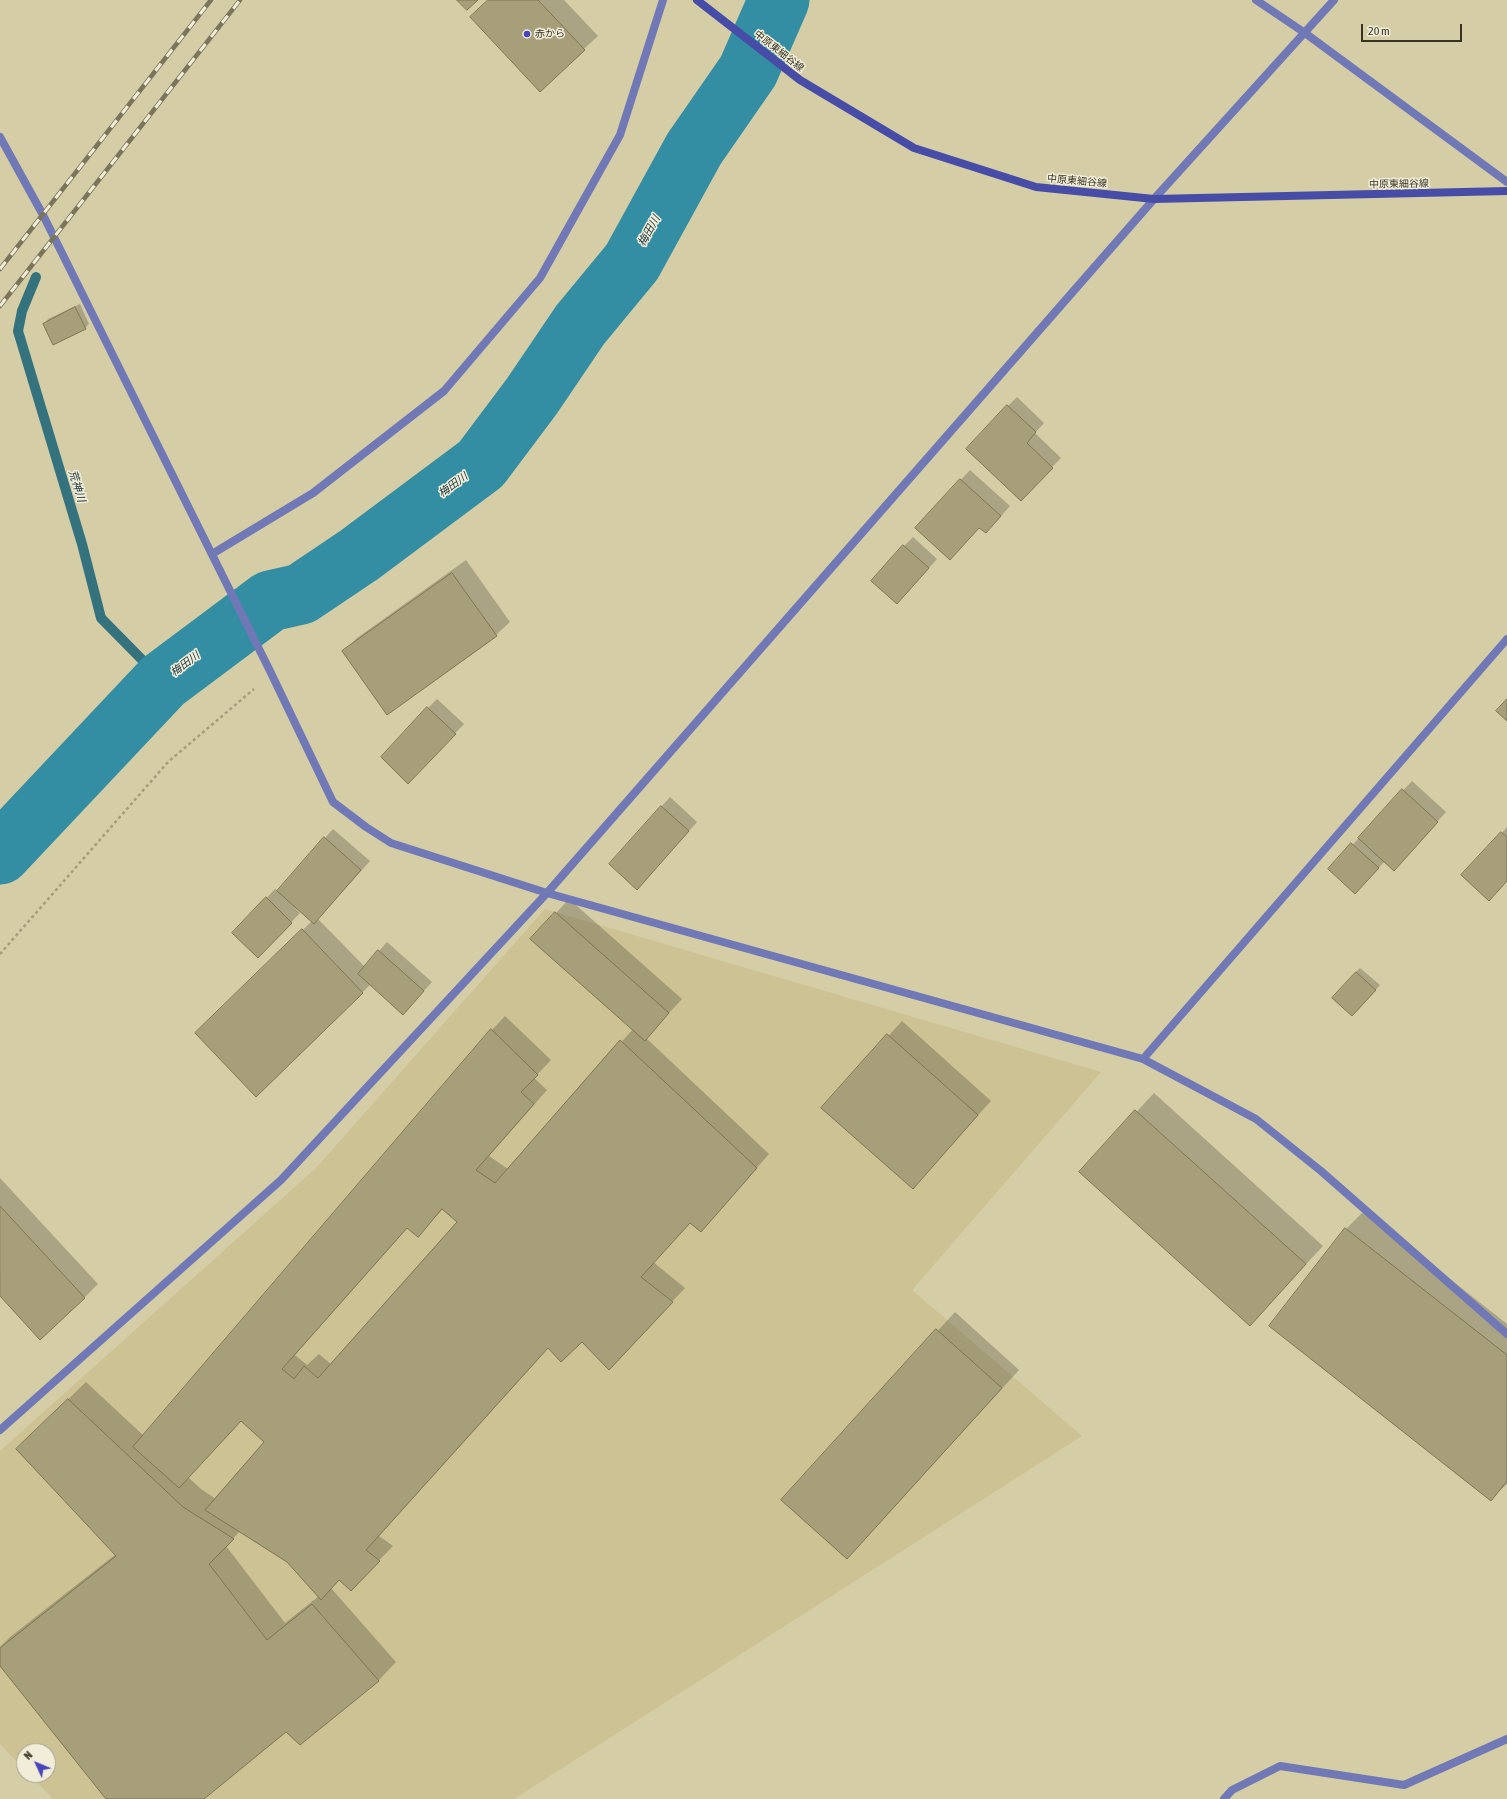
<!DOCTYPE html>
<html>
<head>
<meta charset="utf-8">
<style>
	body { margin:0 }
	#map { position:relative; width:1507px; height:1799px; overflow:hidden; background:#d5cda5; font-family:"Asap Condensed",sans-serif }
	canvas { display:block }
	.north { position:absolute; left:16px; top:1743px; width:40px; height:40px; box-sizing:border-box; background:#f1edd9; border:1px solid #a6a390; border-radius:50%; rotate:314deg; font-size:11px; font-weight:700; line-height:16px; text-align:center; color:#363323 }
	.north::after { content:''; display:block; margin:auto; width:14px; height:18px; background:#4645ba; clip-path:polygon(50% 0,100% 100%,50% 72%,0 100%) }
	.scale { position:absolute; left:1361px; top:24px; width:101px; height:18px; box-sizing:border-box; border:2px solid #363323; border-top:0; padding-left:5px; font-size:12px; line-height:14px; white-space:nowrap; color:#363323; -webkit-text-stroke:3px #f1edd9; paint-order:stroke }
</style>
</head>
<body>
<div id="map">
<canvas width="1507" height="1799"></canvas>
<div class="north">N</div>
<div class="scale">20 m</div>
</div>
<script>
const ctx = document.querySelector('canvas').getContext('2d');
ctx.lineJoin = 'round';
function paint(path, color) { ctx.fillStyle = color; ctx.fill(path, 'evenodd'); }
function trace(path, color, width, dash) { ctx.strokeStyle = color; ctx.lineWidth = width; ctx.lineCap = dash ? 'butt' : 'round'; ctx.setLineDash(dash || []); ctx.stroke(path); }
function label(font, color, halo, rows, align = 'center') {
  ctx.font = font + ' "Asap Condensed","Noto Sans JP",sans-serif'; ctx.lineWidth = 3; ctx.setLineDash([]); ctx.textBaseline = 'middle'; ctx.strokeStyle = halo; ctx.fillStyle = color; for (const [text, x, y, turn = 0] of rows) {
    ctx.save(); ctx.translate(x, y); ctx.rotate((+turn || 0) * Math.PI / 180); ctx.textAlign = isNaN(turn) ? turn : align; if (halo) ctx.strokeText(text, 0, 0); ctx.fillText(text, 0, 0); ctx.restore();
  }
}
const built = new Path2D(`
	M545,909L1101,1072L912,1290L1082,1436L514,1799H53L30,1775H48V1751H24V1769L0,1744V1451L316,1168Z`);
const shadow = new Path2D(`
	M489,0H564L598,36L584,49Z
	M80,304L89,324L85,328L44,324L48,319Z
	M1017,397L1044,423L1035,433L1061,458L1021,499L1008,406Z
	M970,470L1010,506L995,523L980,527L917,528Z
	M913,537L937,559L906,594L904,546Z
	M466,560L510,622L496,635L387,713L343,652L357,638Z
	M437,699L464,724L417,773L428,708Z
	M1412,781L1446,812L1403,860L1385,861L1364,884L1330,869Z
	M670,797L697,822L646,879L610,864Z
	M1507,827V880L1502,833Z
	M333,829L370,861L318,919L365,967L387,942L432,982L412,1004L371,984L256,1095L210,1020L312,921L296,907L295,908L300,913L258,957L233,933L275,889L278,891Z
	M569,899L682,999L646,1038L769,1154L701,1231L691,1222L653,1262L685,1288L609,1369L582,1341L548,1348L379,1536L393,1546L364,1576L340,1579L331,1588L396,1662L379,1680L300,1744L286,1730L203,1799H108L0,1665V1647L10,1637L116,1554L35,1431L86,1382L144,1436L492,1030L505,1016L551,1060L534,1078L547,1090L489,1156L508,1169L633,1029L532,939ZM443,1209L458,1222L331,1364L319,1354L307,1365L295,1355L408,1227L418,1236ZM241,1420L265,1442L216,1499L201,1489L188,1477ZM240,1531L288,1561L319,1596L285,1623L226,1546Z
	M1360,968L1380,985L1357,1011L1356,972Z
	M902,1021L991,1101L913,1187L823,1108Z
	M1154,1093L1323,1246L1250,1324L1081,1172Z
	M0,1178L98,1284L84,1298L0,1295Z
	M1364,1211L1507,1324V1484L1491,1499L1346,1229Z
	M955,1312L1019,1370L847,1558L783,1500Z`);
const stream = new Path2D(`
	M36,277L22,311L18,331L82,544L101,618L163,681`);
const river = new Path2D(`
	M0,854L163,681L270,601L301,594L359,555L481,464L532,396L580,325L632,262L694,149L748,71L779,0`);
const building = new Path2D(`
	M457,0H478L467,10Z
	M488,0H538L585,50L540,92L470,17Z
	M75,307L86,329L53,345L43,324Z
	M1007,405L1036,432L1027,443L1053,468L1021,501L966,449Z
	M960,479L1001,516L986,533L979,528L950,560L915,528Z
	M903,545L929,568L897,604L871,581Z
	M452,573L497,636L387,715L342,651Z
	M1507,699V721L1496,711Z
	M427,707L456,734L408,784L381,757Z
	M1402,789L1438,822L1394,871L1358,838Z
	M661,806L689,831L637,890L609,864Z
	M1501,832L1507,837V881L1489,901L1461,875Z
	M324,837L361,870L314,924L277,891Z
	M1351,843L1379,868L1355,894L1328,869Z
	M266,897L292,923L258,958L232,933Z
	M555,912L669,1013L645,1041L530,939Z
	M302,929L363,993L256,1097L195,1033Z
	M378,950L424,991L403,1015L358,974Z
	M1356,972L1376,990L1352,1016L1332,998Z
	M491,1029L538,1075L521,1092L534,1104L476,1170L495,1183L620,1040L757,1168L701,1232L690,1223L641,1277L673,1302L609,1370L582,1342L561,1362L548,1348L366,1550L380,1561L351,1591L339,1580L321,1600L287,1562L205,1510L264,1442L241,1421L179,1488L133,1447ZM442,1209L457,1222L318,1378L304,1366L294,1379L282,1369L407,1228L418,1237Z
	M887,1034L978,1115L913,1189L821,1108Z
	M1135,1110L1306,1264L1250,1326L1079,1172Z
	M0,1206L85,1298L40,1340L0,1296Z
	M1345,1228L1507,1355V1481L1491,1501L1269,1326Z
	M936,1329L1002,1388L847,1559L781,1500Z
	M68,1399L183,1507L234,1539L209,1564L267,1640L312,1604L379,1681L300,1745L286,1732L204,1799H106L0,1666V1648L116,1556L16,1449Z`);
const path = new Path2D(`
	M0,954L168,762L254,689`);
const street = new Path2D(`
	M1256,0L1305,33L1507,182
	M0,137L43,215L270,671L333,802L366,827L391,843L547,893L1143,1059L1256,1119L1321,1171L1507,1334
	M212,554L313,493L444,391L540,278L620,135L663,0
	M1143,1059L1507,639
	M0,1430L281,1180L547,893L1154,199L1334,0
	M1224,1799L1232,1790L1280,1766L1404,1785L1507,1739`);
const secondary = new Path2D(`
	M697,0L800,80L914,148L1036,187L1154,199L1507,191`);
const rail = new Path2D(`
	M0,269L211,0
	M0,306L240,0`);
const markers = [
	[527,34,4,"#4645ba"]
];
const poiNames = [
	["赤から",535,34]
];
const streetNames = [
	["中原東細谷線",779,51,38],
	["中原東細谷線",1077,181,5],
	["中原東細谷線",1399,184,-1]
];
const waterNames = [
	["梅田川",649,231,-61],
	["梅田川",453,485,-36],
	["荒神川",77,486,73],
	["梅田川",185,664,-37]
];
paint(built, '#ccc293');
paint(shadow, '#0003');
trace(stream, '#34737d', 10);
trace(river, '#338ea4', 61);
paint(building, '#a79f79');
trace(building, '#7e7652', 1);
trace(path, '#a49d7d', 2.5, [3, 3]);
trace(street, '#7078b6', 8);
trace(secondary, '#474ca6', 8);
trace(rail, '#7a755b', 4.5);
trace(rail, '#f1edd9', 3, [9]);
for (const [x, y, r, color] of markers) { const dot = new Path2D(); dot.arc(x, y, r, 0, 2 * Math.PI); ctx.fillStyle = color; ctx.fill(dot); trace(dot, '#f1edd9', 1.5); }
label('10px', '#363323', '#f1edd9', poiNames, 'left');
label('10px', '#363323', '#f1edd9', streetNames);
label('italic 11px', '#223e45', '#f1edd9', waterNames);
</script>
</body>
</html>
